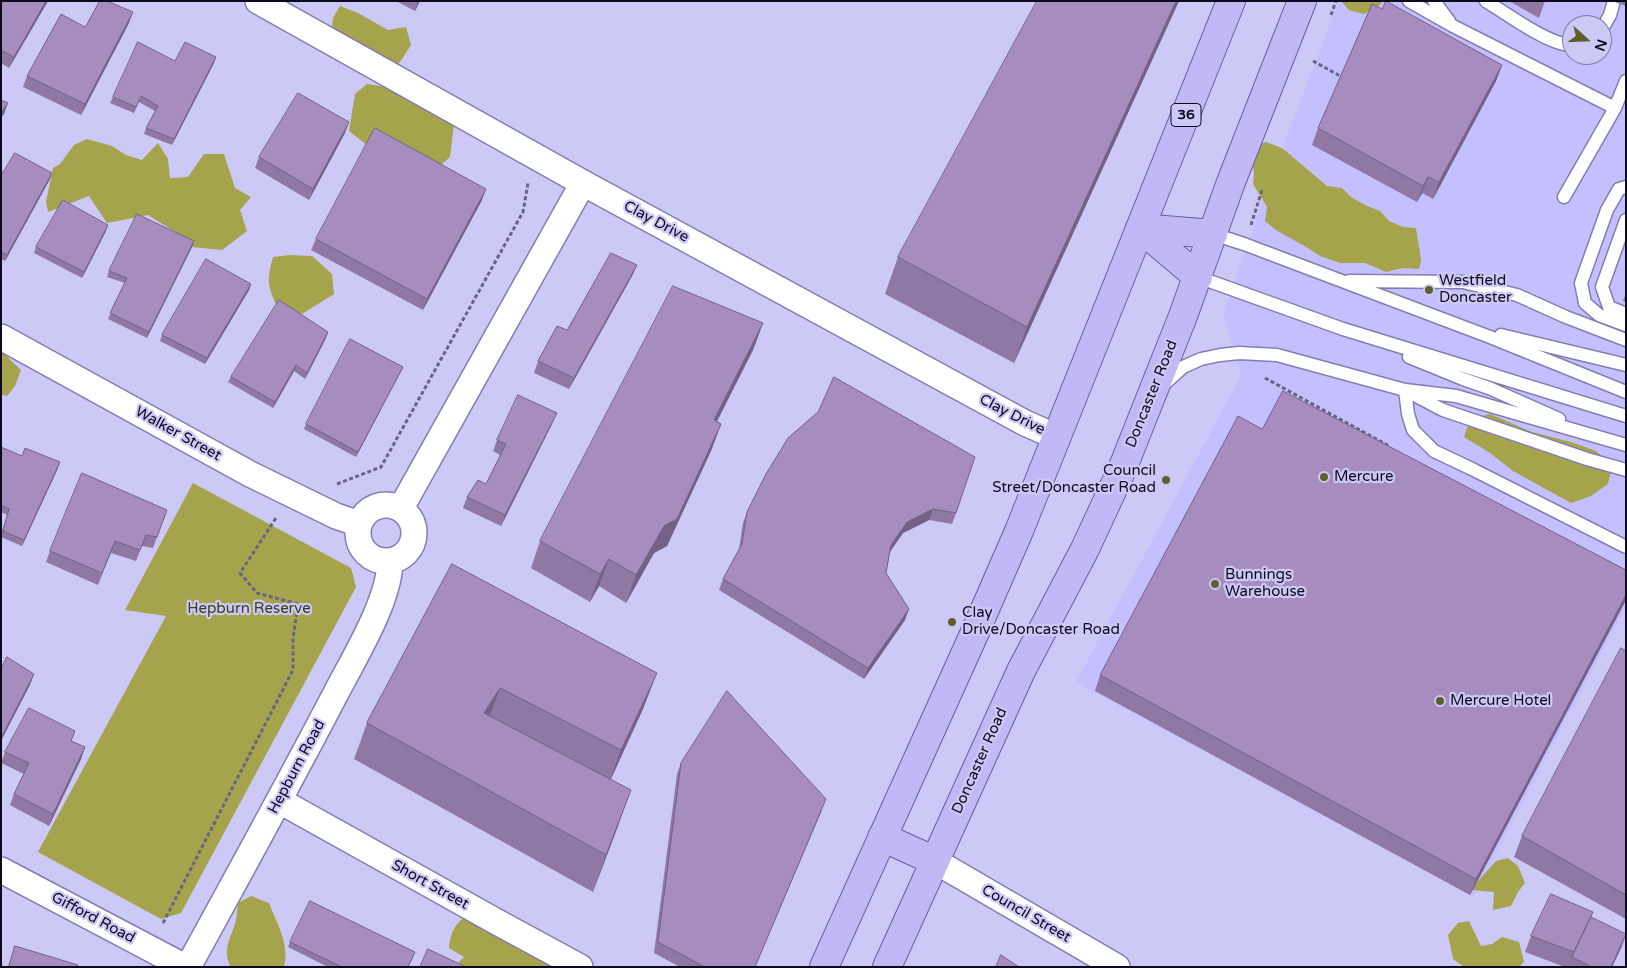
<!DOCTYPE html>
<html>
<head>
<meta charset="utf-8">
<style>
	body { margin:0 }
	#map { position:relative; width:1627px; height:968px; overflow:hidden; background:#cdc9f7; font-family:"Varela Round",sans-serif }
	canvas { display:block }
	.frame { position:absolute; inset:0; border:2px solid #0d0a1e; pointer-events:none }
	.north { position:absolute; left:1562px; top:15px; width:50px; height:50px; box-sizing:border-box; background:#cdc9f7; border:1px solid #807da0; border-radius:50%; rotate:110deg; font-size:14px; font-weight:700; line-height:20px; text-align:center; color:#0d0a1e }
	.north::after { content:''; display:block; margin:auto; width:18px; height:22px; background:#5f5f2c; clip-path:polygon(50% 0,100% 100%,50% 72%,0 100%) }
</style>
</head>
<body>
<div id="map">
<canvas width="1627" height="968"></canvas>
<div class="frame"></div>
<div class="north">N</div>
</div>
<script>
const ctx = document.querySelector('canvas').getContext('2d');
ctx.lineJoin = 'round';
function paint(path, color) { ctx.fillStyle = color; ctx.fill(path, 'evenodd'); }
function trace(path, color, width, dash) { ctx.strokeStyle = color; ctx.lineWidth = width; ctx.lineCap = dash ? 'butt' : 'round'; ctx.setLineDash(dash || []); ctx.stroke(path); }
function label(font, color, halo, rows, align = 'center') {
  ctx.font = font + ' "Varela Round",sans-serif'; ctx.lineWidth = 4.5; ctx.setLineDash([]); ctx.textBaseline = 'middle'; ctx.strokeStyle = halo; ctx.fillStyle = color; for (const [text, x, y, turn = 0] of rows) {
    ctx.save(); ctx.translate(x, y); ctx.rotate((+turn || 0) * Math.PI / 180); ctx.textAlign = isNaN(turn) ? turn : align; if (halo) ctx.strokeText(text, 0, 0); ctx.fillText(text, 0, 0); ctx.restore();
  }
}
const built = new Path2D(`
	M1339,1H1626V606L1473,897L1076,682L1241,376L1223,314L1275,167ZM1572,25H1602V55H1572Z`);
const green = new Path2D(`
	M1341,1H1382L1380,5L1364,14L1349,10Z
	M340,6L358,13L388,30L406,27L411,45L402,59L389,76L332,29L333,18Z
	M367,84L402,89L454,124L450,157L430,175L368,146L349,131L355,94Z
	M87,139L112,146L126,155L142,160L158,143L168,159L170,178L188,177L204,154H224L235,188L251,197L240,210L247,231L222,250L192,247L177,233L148,215L107,223L89,196L48,212L46,202L53,168L60,164L74,145Z
	M1266,142L1282,148L1327,186L1342,188L1351,197L1367,206L1380,211L1389,221L1403,227L1416,228L1421,260L1419,269L1403,268L1386,272L1365,263H1340L1320,256L1306,247L1276,230L1265,221L1267,207L1253,184L1254,174L1252,159L1257,145Z
	M290,255L312,256L332,274L334,294L302,314L277,306C267,286 267,279 273,257Z
	M1,351L21,370L15,386L7,396L1,394Z
	M1490,414L1532,432L1571,442L1596,451L1612,466L1608,484L1591,496L1571,503L1513,471L1490,453L1464,437L1470,419Z
	M193,483L351,568L356,587L181,913L161,919L38,852L166,616L125,610Z
	M1508,858L1518,866L1525,883L1518,892L1511,906L1493,910L1494,892L1470,890L1496,861Z
	M251,896L269,903C277,924 290,944 284,967H231C221,950 232,936 236,920C237,915 237,909 238,903Z
	M487,905L581,967H458L457,964L464,957L449,948C452,920 464,917 487,905Z
	M1469,921L1481,946L1492,944L1502,937L1519,942L1524,962L1519,967H1464L1453,959L1448,935L1458,923Z`);
const path = new Path2D(`
	M1331,15L1336,1
	M1313,61L1342,77
	M1251,225L1262,190
	M1265,378L1389,446
	M337,484L381,467L523,212L528,183
	M163,923L293,670V639L298,604L257,593L240,573L276,518`);
const service = new Path2D(`
	M1409,1L1453,26L1615,108
	M1434,1L1449,21
	M1486,1C1506,13 1550,46 1572,45
	M1602,29L1610,15L1614,1
	M1626,187L1619,189L1607,210L1581,283L1585,303L1599,315L1626,325
	M1564,197L1615,108L1626,81
	M1626,220L1602,287L1609,307L1626,314
	M1213,234L1244,244L1490,337L1626,392
	M1198,277L1343,329L1626,416
	M1349,281L1463,282L1517,295L1566,317L1626,340
	M1501,335L1626,365
	M1409,357L1463,379L1489,388L1559,419
	M1162,386L1183,367L1201,359L1220,355L1239,353L1277,355L1405,390L1443,410L1587,459L1626,470
	M1626,445L1456,396L1405,390L1408,414L1413,430L1434,451L1472,469L1626,547`);
const minor = new Path2D(`
	M258,1L583,183L1025,423L1057,437
	M1,337L250,474L336,516L359,524
	M358 533a28 28 0 1 1 56 0a28 28 0 1 1-56 0Z
	M401,508L583,183
	M280,801L497,922L580,967
	M935,861L1117,967
	M1,870L185,967
	M188,967C238,876 288,785 336,693C354,658 390,600 390,561`);
const primary = new Path2D(`
	M1140,228L1198,277
	M1140,228L1213,234
	M882,837L935,861
	M824,967L975,632L1019,531L1231,1
	M887,967L1021,671L1085,549L1123,467L1183,316L1231,182L1302,1`);
const wall = new Path2D(`
	M1,1H48L9,68L1,63Z
	M396,1H420L415,11Z
	M1179,1L1014,363L885,294L898,257Z
	M1509,1H1545L1539,18Z
	M1612,1H1626V6Z
	M129,23L81,115L23,87L27,76Z
	M214,63L172,145L144,134L146,128L155,111L139,102L134,113L110,103L113,97Z
	M1502,65L1496,81L1433,199L1422,193L1417,202L1312,145L1318,128Z
	M345,133L309,200L255,168L259,157Z
	M52,173L50,179L5,261L1,259V176Z
	M482,200L423,310L311,250L316,239Z
	M106,231L82,278L34,253L36,247Z
	M194,241L192,247L147,338L108,319L125,283L107,277L109,271Z
	M637,265L632,276L569,389L534,373L538,361L567,330Z
	M251,284L249,290L205,364L160,341L162,335Z
	M1626,293V302L1623,301Z
	M763,323L753,350L717,421L721,424L711,451L667,546L654,553L626,603L599,586L590,602L531,568L540,541Z
	M326,338L305,379L294,371L273,408L228,382L231,377Z
	M403,367L400,373L356,457L304,429L306,424Z
	M552,424L501,526L463,508L467,497L486,484L500,455L493,451L497,440Z
	M1262,429L1626,570V600L1470,895L1095,691L1100,675Z
	M1,447L22,456L58,468L22,546L1,537V534L7,515L1,512Z
	M766,474L956,513L952,524L929,520L903,533L890,552L886,573L905,620L864,679L719,590L723,579L739,549L743,523L747,512Z
	M167,510L153,548L142,546L136,561L111,553L98,585L46,562L50,551Z
	M452,564L643,709L611,779L618,826L593,892L354,759L367,723Z
	M1626,651V919L1514,857L1522,836Z
	M71,741L85,747L81,759L49,826L10,805L14,794L24,774L1,763L5,752Z
	M681,763L822,810L755,967H680L654,953L677,774Z
	M1593,912L1591,917L1622,946L1612,967H1565L1525,952L1531,936Z
	M290,942L413,958L408,967H328L288,947Z
	M15,946L77,967H8Z`);
const shadedWall = new Path2D(`
	M46,1H48L9,68L14,57Z
	M418,1H420L415,11Z
	M1176,1H1179L1014,363L1027,327Z
	M133,12L129,23L81,115L85,104Z
	M216,57L214,63L172,145L174,139Z
	M1502,65L1496,81L1433,199L1439,182Z
	M8,103L4,114L1,118V113Z
	M349,122L345,133L309,200L313,189Z
	M52,173L50,179L5,261L7,255Z
	M1428,177L1422,193L1417,202L1423,186Z
	M486,189L482,200L423,310L427,299Z
	M108,225L106,231L82,278L84,272Z
	M194,241L192,247L147,338L149,332Z
	M637,265L632,276L569,389L574,378Z
	M251,284L249,290L205,364L207,358Z
	M763,323L753,350L704,447L714,420Z
	M328,332L326,338L305,379L307,373Z
	M296,365L294,371L273,408L275,402Z
	M403,367L400,373L356,457L358,452Z
	M557,413L552,424L501,526L505,515Z
	M721,424L711,451L667,546L654,553L626,603L636,575Z
	M60,462L58,468L22,546L24,540Z
	M933,509L929,520L903,533L887,556L891,545L907,522Z
	M609,559L599,586L590,602L600,574Z
	M1626,595V600L1470,895L1476,879Z
	M909,609L905,620L864,679L868,668Z
	M657,673L643,709L607,787L621,750Z
	M34,674L30,685L1,741V738Z
	M500,688L487,724L484,713Z
	M85,747L81,759L49,826L53,814Z
	M631,790L618,826L593,892L606,855Z
	M1626,935L1622,946L1612,967H1611Z`);
const building = new Path2D(`
	M1,1H46L14,57L1,50Z
	M100,1H107L133,12L85,104L27,76L61,14L85,27Z
	M1037,1H1176L1027,327L898,257Z
	M1386,1L1502,65L1439,182L1428,177L1423,186L1318,128L1372,4L1382,9Z
	M138,42L175,61L185,42L216,57L174,139L146,128L158,106L141,96L136,107L113,97Z
	M298,93L349,122L313,189L259,157Z
	M1,100L8,103L1,113Z
	M375,128L486,189L427,299L316,239Z
	M15,153L52,173L7,255L1,252V176Z
	M63,200L108,225L84,272L36,247Z
	M137,214L194,241L149,332L110,313L127,278L109,271Z
	M611,253L637,265L574,378L538,361L557,326L567,330Z
	M206,259L251,284L207,358L162,335Z
	M673,286L763,323L714,420L721,424L677,519L664,526L636,575L609,559L600,574L540,541Z
	M279,300L328,332L307,373L296,365L275,402L231,377Z
	M350,339L403,367L358,452L306,424Z
	M834,377L975,457L956,513L933,509L907,522L891,545L886,573L909,609L868,668L723,579L742,544L747,512L766,474L788,438L818,412Z
	M1283,391L1626,570V595L1476,879L1100,675L1238,416L1262,429Z
	M518,395L557,413L505,515L467,497L478,480L486,484L506,444L497,440Z
	M1,447L22,456L25,448L60,462L24,540L3,531L9,509L1,505Z
	M82,473L167,510L157,537L146,535L140,550L115,541L102,573L50,551Z
	M452,564L657,673L621,750L500,688L484,713L631,790L606,855L367,723Z
	M1621,648L1626,651V895L1522,836Z
	M7,657L34,674L1,738V669Z
	M727,691L826,799L755,967H705L658,942L681,763Z
	M29,708L75,731L71,741L85,747L53,814L14,794L29,763L5,752Z
	M1551,894L1593,912L1574,952L1531,936Z
	M310,901L415,952L408,967H342L290,942Z
	M1591,917L1626,934L1611,967H1592L1572,957Z
	M15,946L78,965L77,967H9Z
	M428,949L466,967H420Z
	M1001,955L1019,967H996Z`);
const markers = [
	[1429,290,5,"#5f5f2c"],
	[1324,477,5,"#5f5f2c"],
	[1166,480,5,"#5f5f2c"],
	[1215,584,5,"#5f5f2c"],
	[952,622,5,"#5f5f2c"],
	[1440,701,5,"#5f5f2c"]
];
const shields = [
	[1186,115,30]
];
const shieldNames = [
	["36",1186,115]
];
const streetNames = [
	["Clay Drive",656,222,28],
	["Doncaster Road",1152,394,-68],
	["Clay Drive",1012,415,27],
	["Walker Street",178,434,29],
	["Doncaster Road",980,761,-66],
	["Hepburn Road",297,767,-62],
	["Short Street",430,885,29],
	["Council Street",1026,914,30],
	["Gifford Road",93,918,28]
];
const poiNames = [
	["Westfield",1439,281],
	["Doncaster",1439,298],
	["Council",1156,471,"right"],
	["Street/Doncaster Road",1156,488,"right"],
	["Mercure",1334,477],
	["Bunnings",1225,575],
	["Warehouse",1225,592],
	["Clay",962,613],
	["Drive/Doncaster Road",962,630],
	["Mercure Hotel",1450,701]
];
const parkNames = [
	["Hepburn Reserve",249,609]
];
paint(built, '#c4bfff');
paint(green, '#a5a34c');
trace(service, '#827db2', 15);
trace(minor, '#827db2', 28);
trace(primary, '#675da5', 30);
trace(path, '#676484', 3, [4, 2.5]);
trace(service, '#fff', 12);
trace(minor, '#fff', 25);
trace(primary, '#c1b8f5', 28);
paint(wall, '#8f78a4');
paint(shadedWall, '#746286');
paint(building, '#a68cbf');
trace(building, '#746286', 1);
for (const [x, y, r, color] of markers) { const dot = new Path2D(); dot.arc(x, y, r, 0, 2 * Math.PI); ctx.fillStyle = color; ctx.fill(dot); trace(dot, '#cdc9f7', 2); }
for (const [x, y, w] of shields) { const box = new Path2D(); box.roundRect(x - w / 2, y - 11.5, w, 23, 4); ctx.fillStyle = '#cdc9f7'; ctx.fill(box); trace(box, '#0d0a1e', 1); }
label('bold 14px', '#0d0a1e', null, shieldNames);
label('15px', '#0d0a1e', '#cdc9f7', streetNames);
label('15px', '#0d0a1e', '#cdc9f7', poiNames, 'left');
label('15px', '#3c3c15', '#cdc9f7', parkNames);
</script>
</body>
</html>
